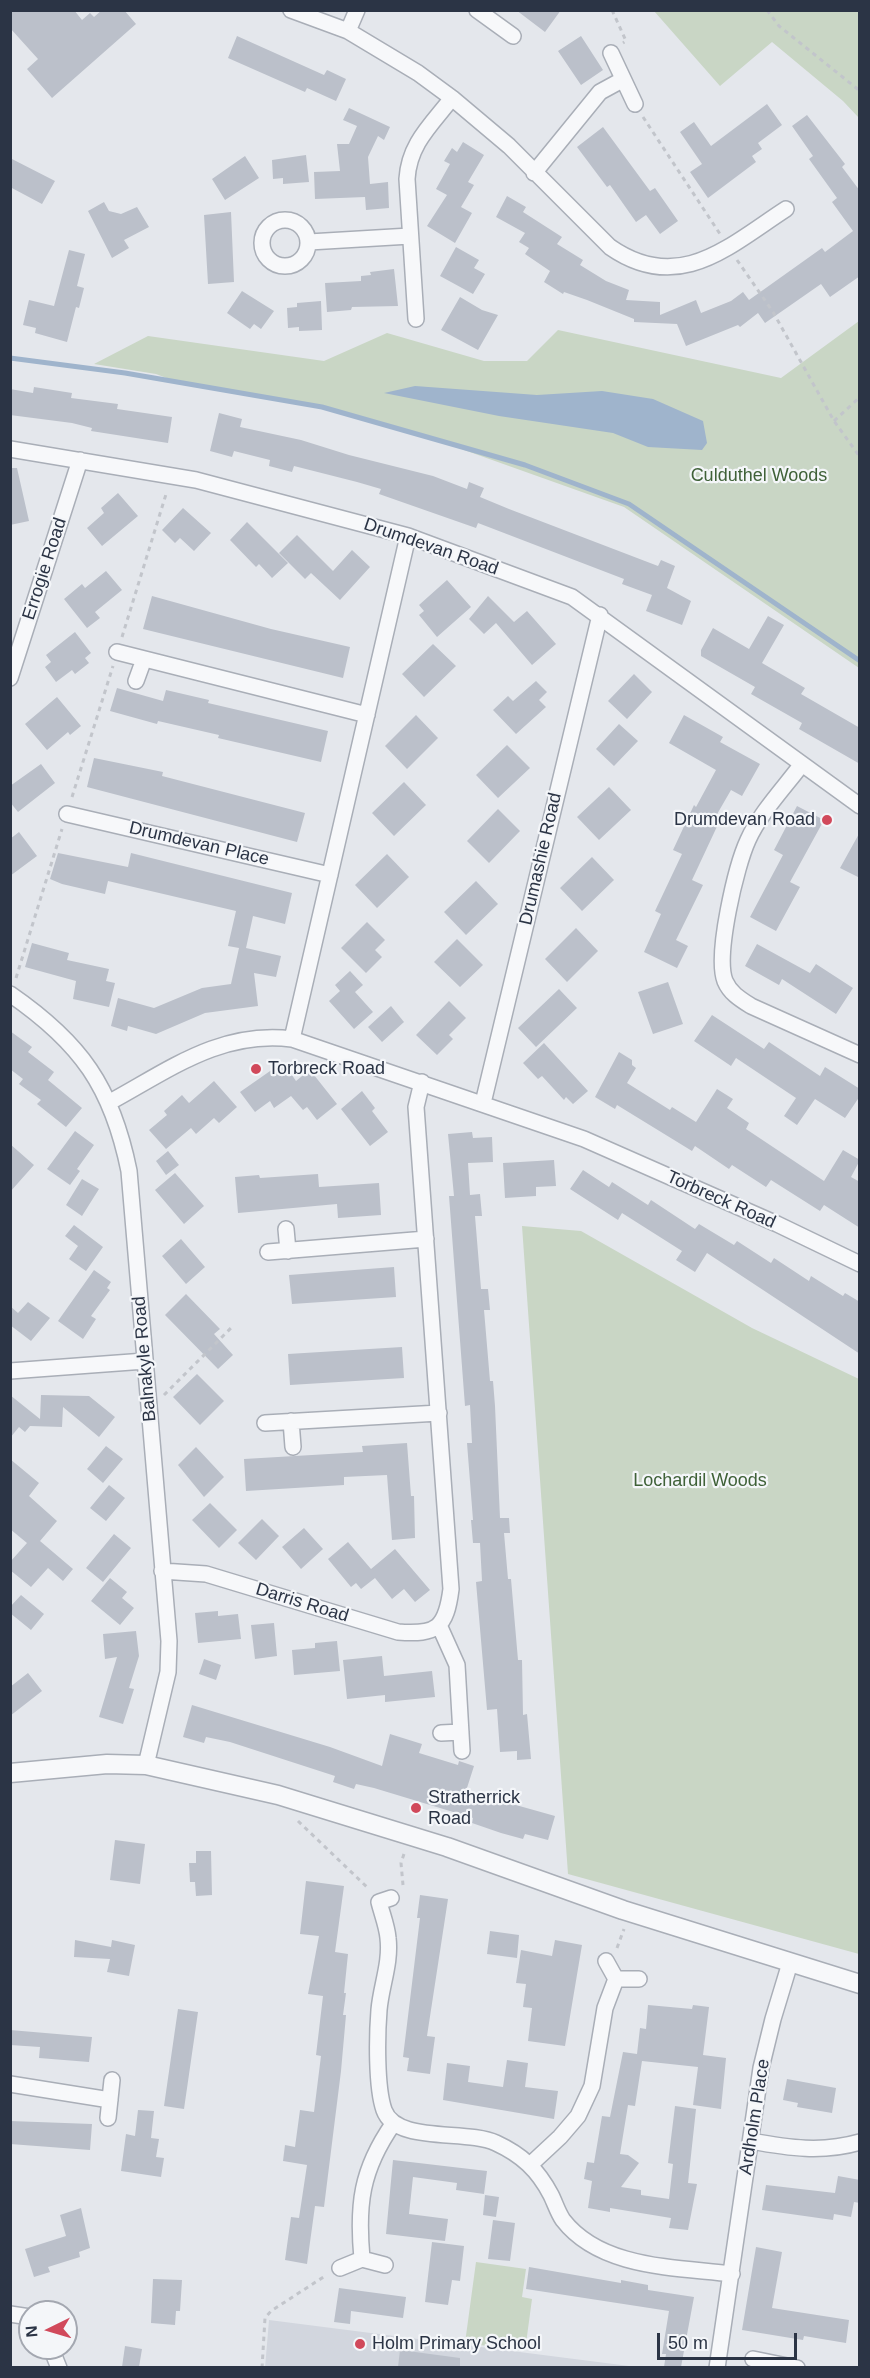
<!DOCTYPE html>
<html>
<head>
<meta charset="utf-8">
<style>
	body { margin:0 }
	#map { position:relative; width:870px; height:2378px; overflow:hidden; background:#e4e7ec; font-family:Helvetica,sans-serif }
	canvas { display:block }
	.frame { position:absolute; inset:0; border:12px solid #2b3445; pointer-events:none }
	.north { position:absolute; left:18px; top:2300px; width:60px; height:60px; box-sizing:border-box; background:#f4f6f9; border:2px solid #a4a8b1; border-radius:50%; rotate:265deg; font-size:16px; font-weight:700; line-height:24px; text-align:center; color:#2b3445 }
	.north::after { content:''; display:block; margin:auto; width:21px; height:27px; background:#d1495b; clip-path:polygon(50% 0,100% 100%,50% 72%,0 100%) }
	.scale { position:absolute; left:657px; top:2333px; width:140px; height:27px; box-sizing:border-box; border:3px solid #2b3445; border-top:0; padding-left:8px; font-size:18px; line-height:21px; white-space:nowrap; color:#2b3445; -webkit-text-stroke:4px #f4f6f9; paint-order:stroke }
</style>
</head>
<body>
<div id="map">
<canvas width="870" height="2378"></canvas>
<div class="frame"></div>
<div class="north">N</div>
<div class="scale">50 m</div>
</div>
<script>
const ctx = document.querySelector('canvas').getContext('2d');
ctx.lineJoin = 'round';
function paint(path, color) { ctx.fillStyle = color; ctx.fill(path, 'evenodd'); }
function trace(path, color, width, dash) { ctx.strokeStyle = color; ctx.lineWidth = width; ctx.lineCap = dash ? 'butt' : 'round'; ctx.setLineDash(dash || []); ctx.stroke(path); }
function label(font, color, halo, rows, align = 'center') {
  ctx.font = font + ' Helvetica,sans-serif'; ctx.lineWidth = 4.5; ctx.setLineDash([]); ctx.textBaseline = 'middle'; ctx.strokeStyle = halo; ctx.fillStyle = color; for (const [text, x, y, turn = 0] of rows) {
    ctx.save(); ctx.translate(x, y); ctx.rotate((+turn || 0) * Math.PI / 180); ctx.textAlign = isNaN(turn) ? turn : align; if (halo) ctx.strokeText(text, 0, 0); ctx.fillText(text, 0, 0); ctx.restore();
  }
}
const built = new Path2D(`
	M269,2320L637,2367L265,2368Z`);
const green = new Path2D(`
	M654,11H859V118L843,101L772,42L720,86Z
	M859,321V668L624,507L422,435L322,407L177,382L156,374L94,364L148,336L324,361L387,333L484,361H527L558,330L781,378Z
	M522,1226L581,1231L752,1328L859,1379V1954L568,1874Z
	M476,2262L526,2269L522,2297L532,2299L525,2351L465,2343Z`);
const water = new Path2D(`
	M415,386L537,395L602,391L653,399L703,421L707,443L702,450L648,447L613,433L499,416L384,393Z`);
const stream = new Path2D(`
	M10,358L125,373L322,407L525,465L629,504L860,661`);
const building = new Path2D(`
	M10,10H74L82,20L90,13L94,17L102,10H124L136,24L52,98L27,69L38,59L10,28Z
	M516,10H561L545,32Z
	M237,36L324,75L327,70L346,79L336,101L307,88L305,92L228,58Z
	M581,36L603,70L581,85L558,51Z
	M767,104L782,125L758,143L762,149L752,156L756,162L708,198L690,172L702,164L680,132L694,122L711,146Z
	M349,108L390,127L384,140L378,136L368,157L370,184L388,182L389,208L366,210L365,197L315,199L314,172L340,171L337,144H349L357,126L343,120Z
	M807,115L845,164L842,167L860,191V276L830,297L821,284L765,323L758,313L740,327L738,325L686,346L677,324L634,322V319L587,300L564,292L563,294L544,282L550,271L525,254L529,248L519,242L525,233L496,217L507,196L526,207L523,212L562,237L557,244L583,260L580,265L606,281L629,290L626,300L660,302V315L696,300L701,313L731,301L743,292L749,300L822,248L825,252L853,231L832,202L837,198L809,159L813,156L792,126Z
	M603,127L650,191L655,188L678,221L660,234L646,215L636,222L610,185L607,187L577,147Z
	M463,142L484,155L468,182L474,185L461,207L472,213L455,243L427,226L447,195L436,189L450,164L444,161L452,148L457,152Z
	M306,155L309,182L283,184V178L273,179L272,160Z
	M245,156L259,178L225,200L212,179Z
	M10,158L55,181L42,204L10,187Z
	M104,202L109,211L121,214L137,207L149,227L124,240L129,248L112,258L88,211Z
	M231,212L234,282L208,284L204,215Z
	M456,247L479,260L474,268L485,274L473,294L440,276Z
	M69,250L85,254L77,286L84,288L79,308L76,307L67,342L35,333L36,328L23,325L29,300L54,306Z
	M394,269L398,306L352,307L351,310L327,312L325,283L361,281V276L371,275L370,272Z
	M242,291L274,311L261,329L254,324L250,329L227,313Z
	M460,297L482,310L498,315L478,350L441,330Z
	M321,301L322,330L299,331V327L288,328L287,308L297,307V303Z
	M34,387L72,393L71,398L118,404L117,409L172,417L168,443L91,431L92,428L72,423L10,415V389L33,393Z
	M219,413L242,419L240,427L301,440L349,455L433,476L467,489L469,482L484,488L480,497L509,509L658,566L661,560L675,566L667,588L691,601L682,625L646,611L652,595L622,584L624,579L478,523L476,528L379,494L381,489L357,482L294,466L292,472L269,466L270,460L234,451L232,457L210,451Z
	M10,468H17L29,521L10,525Z
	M118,493L138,516L102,546L87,528L104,513L101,508Z
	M183,508L211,533L194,551L180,538L175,543L162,530Z
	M247,522L288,563L272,578L259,564L256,567L230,540Z
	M297,535L333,571L352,550L370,567L340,600L311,573L305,579L279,553Z
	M106,571L122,590L95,612L100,618L87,628L64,599L82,584L85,588Z
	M447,580L471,607L437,637L419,615L424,611L419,605Z
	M152,596L271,629L350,647L343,678L143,629Z
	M488,596L514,622L527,611L556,644L532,665L496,623L484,634L469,619Z
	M768,616L784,625L762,663L805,688L801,694L860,728V764L799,729L802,723L751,694L755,687L701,656V650L713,628L749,649Z
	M75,632L91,653L85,658L89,663L75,674L72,670L56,682L45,667L51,662L46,655Z
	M433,644L456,666L424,697L402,674Z
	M634,674L652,692L627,719L608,701Z
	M536,681L547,692L539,700L546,707L516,734L493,710L508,696L513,701Z
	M117,688L163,701L166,690L209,700L208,703L328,731L321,762L218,738L219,735L158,721L157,724L110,711Z
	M57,697L81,726L70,735L68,732L47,750L25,724Z
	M416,715L438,738L407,769L385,746Z
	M684,715L723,737L720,742L760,764L742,796L731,790L716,816L721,818L692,880L703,885L676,940L688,946L677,968L644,952L661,914L655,911L682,854L673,850L694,805L696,807L716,770L669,743Z
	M619,724L638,741L614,766L596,749Z
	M507,745L530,768L498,798L476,775Z
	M94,758L163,772L162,776L305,813L297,842L87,787Z
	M41,764L55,783L18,812L10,802V786Z
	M404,782L426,805L394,836L372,813Z
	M609,787L631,810L599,840L577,817Z
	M797,806L824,820L790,882L800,887L776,931L750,917L783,855L774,850Z
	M498,809L520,831L489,863L467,841Z
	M19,832L37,856L10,876V839Z
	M860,832V878L840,868Z
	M58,853L128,867L131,853L292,893L285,924L253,916L246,948L281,956L276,977L254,973L258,1006L205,1013L156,1034L128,1026L127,1031L111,1026L118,998L154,1008L202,988L231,984L239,948L228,946L236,911L108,881L105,894L62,884L50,879Z
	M387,854L409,877L377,908L355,885Z
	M592,857L614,880L582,911L560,888Z
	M476,881L498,904L466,935L444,912Z
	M367,922L385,940L375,950L382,957L366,973L341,948Z
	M576,928L598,951L567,982L545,959Z
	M457,939L483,965L460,987L434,962Z
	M32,943L69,953L67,960L109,969L106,981L115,983L109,1007L73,999L76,981L25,967Z
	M757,944L810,973L816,964L853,988L836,1014L782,979L779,985L745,966Z
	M350,971L363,985L355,992L373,1012L354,1029L329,1001L340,991L335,985Z
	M668,982L683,1024L653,1034L638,992Z
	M559,989L577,1008L536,1047L518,1028Z
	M449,1001L466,1018L449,1035L453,1039L437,1055L416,1035Z
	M391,1006L404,1022L382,1042L368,1027Z
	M712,1015L764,1049L769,1042L820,1076L825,1067L860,1089V1096L845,1118L815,1099L797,1125L784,1116L796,1098L736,1058L731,1066L694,1041Z
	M10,1031L32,1047L28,1052L54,1072L48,1080L82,1108L66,1127L37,1104L41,1100L19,1084L23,1079L10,1069Z
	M544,1043L588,1091L573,1104L566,1097L564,1100L542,1076L538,1079L523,1063Z
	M619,1052L632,1060V1065L636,1068L627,1083L670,1110L672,1107L696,1122L717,1089L733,1099L727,1108L749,1123L746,1129L824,1181L843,1150L860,1160L851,1177L860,1182V1228L824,1205L820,1211L771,1180L766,1187L732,1165L729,1169L695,1146L692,1151L617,1105L615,1109L595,1097Z
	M283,1062L296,1081L307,1072L312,1077L314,1075L337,1104L317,1120L307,1107L303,1110L291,1096L274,1108L270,1101L255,1112L240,1092Z
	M214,1081L237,1107L219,1123L214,1118L196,1134L191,1128L166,1149L149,1130L167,1115L164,1111L182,1095L189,1103Z
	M362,1091L375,1108L372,1111L388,1132L370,1146L341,1109Z
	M75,1131L94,1145L77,1169L80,1171L70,1185L47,1169Z
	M472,1132L473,1138L492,1137L493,1162L468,1163L470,1195L480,1194L482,1216H475L481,1289H488L490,1310H484L490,1381H493L495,1406L500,1518H509L510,1533H504L508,1579H511L518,1660H522L523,1715L527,1714L531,1759L517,1760V1751L500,1752L497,1709L487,1710L476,1582L482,1581L480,1543H473L471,1520H473L467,1443H472L470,1405L465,1406L449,1196H454L448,1134Z
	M10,1144L34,1165L10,1192Z
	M168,1151L179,1165L166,1175L156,1161Z
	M554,1160L556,1186L536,1187V1196L505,1198L503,1163Z
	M583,1170L609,1187L612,1182L648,1205L651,1200L695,1229L699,1224L734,1245L737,1241L771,1263L774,1258L809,1281L811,1276L843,1296L845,1293L860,1302V1354L707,1253L695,1272L676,1260L682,1251L622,1213L618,1220L570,1189Z
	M175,1173L204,1206L184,1224L155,1190Z
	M318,1174L319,1187L379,1183L381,1215L338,1218L337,1204L238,1213L235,1177L259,1175L260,1178Z
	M82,1179L99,1189L82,1216L66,1205Z
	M74,1225L103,1247L86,1271L69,1259L78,1246L65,1236Z
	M181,1239L205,1267L186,1284L162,1256Z
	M394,1267L396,1297L292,1304L289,1275Z
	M94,1270L111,1282L107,1288L110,1290L91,1316L96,1319L83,1339L58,1321Z
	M186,1294L220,1329L214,1334L233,1355L218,1369L165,1315Z
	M28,1302L50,1318L31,1341L10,1325V1306L18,1313Z
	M402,1347L404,1378L290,1385L288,1354Z
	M197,1374L224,1401L200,1425L173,1397Z
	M10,1395L40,1419L41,1395L89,1396L115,1417L99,1437L63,1407L62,1427L30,1426L25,1432L19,1427L10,1438Z
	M407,1443L411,1496H414L415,1538L392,1540L387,1475L344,1477V1485L246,1491L244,1459L363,1452L362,1446Z
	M106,1446L123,1459L103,1483L87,1469Z
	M196,1447L224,1477L204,1497L178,1465Z
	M10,1459L39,1483L29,1496L57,1521L40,1541L73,1569L63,1581L48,1568L31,1587L10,1570V1562L27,1543L10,1529Z
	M109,1485L125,1498L106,1521L90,1508Z
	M210,1503L237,1530L219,1548L192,1520Z
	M262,1519L279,1536L256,1560L238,1543Z
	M304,1528L323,1549L301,1569L282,1547Z
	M114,1534L131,1548L103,1582L86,1568Z
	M348,1542L371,1569L395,1549L430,1590L415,1602L404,1589L392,1599L375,1578L361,1589L356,1583L351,1587L328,1559Z
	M110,1578L127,1592L122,1598L134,1608L120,1625L91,1601Z
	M21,1595L44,1614L31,1630L10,1613V1607Z
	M218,1611V1616L238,1614L241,1639L198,1643L195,1613Z
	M274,1623L277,1656L255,1659L251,1625Z
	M136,1631L139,1656L129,1688L134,1689L123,1724L99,1717L117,1657L105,1659L103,1634Z
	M337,1641L340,1671L294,1675L292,1650L315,1648V1643Z
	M382,1656L384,1676L432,1671L435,1697L385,1702V1695L347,1699L343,1660Z
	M204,1659L221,1665L216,1680L199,1674Z
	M28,1673L42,1691L10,1716V1687Z
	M192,1705L330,1747L382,1766L390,1734L422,1744L419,1753L458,1765L459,1761L474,1766L466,1791L555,1816L548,1840L525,1834L523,1839L501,1833L472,1823L473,1818L374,1788L356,1784L354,1789L333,1782L335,1776L230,1742L206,1737L204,1743L183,1737Z
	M115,1840L145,1844L140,1884L110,1880Z
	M196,1851H211L212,1895L196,1896L195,1882H190L189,1863H196Z
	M306,1881L344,1886L335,1952L348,1954L344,1993H346L343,2015H346L341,2071L324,2207L315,2206L307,2264L285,2260L291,2217L299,2218L307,2165L283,2161L285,2145L295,2147L300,2110L314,2112L321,2056L316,2055L323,1996L308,1994L319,1936L300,1934Z
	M420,1895L448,1899L427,2036L435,2037L430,2074L407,2071L409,2058L403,2057L420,1918H417Z
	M490,1931L519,1935L517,1958L487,1954Z
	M75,1940L111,1947L112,1940L135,1945L129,1976L107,1972L110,1959L74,1957Z
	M555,1940L582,1945L565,2046L528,2041L532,2008L523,2007L526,1984L516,1983L521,1950L552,1956Z
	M648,2005L692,2009L693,2005L709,2007L703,2055L726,2058L721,2109L693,2105L698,2067L642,2061L635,2106L628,2105L620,2154L628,2155L639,2163L621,2187L641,2190V2195L669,2199L673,2164L668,2163L675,2106L696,2109L688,2183L697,2184L688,2230L669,2228L671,2218L610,2208V2212L588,2208L592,2181L584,2179L587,2162L594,2163L602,2116L610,2117L623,2052L637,2054L640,2028L646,2029Z
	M178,2009L198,2012L184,2109L164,2106Z
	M10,2030L92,2037L89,2062L39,2058L40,2047L10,2045Z
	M507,2060L528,2063L525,2087L558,2091L554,2119L443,2100L447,2063L470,2066L468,2082L503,2087Z
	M787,2079L836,2088L832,2113L797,2107L798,2103L783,2100Z
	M138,2110L154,2111L151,2138L159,2139L156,2157L164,2158L161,2177L121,2171L126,2134L135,2136Z
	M10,2121L92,2124L90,2150L10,2144Z
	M393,2160L487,2171L484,2194L456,2190L457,2183L413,2177L409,2214L448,2219L445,2241L386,2234Z
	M838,2176L860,2180V2203L854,2202L851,2217L834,2214L833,2220L762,2210L766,2185L835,2193Z
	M485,2195L499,2197L496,2217L483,2215Z
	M81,2208L90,2248L79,2252L80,2257L48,2267L50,2272L34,2277L25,2249L66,2236L60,2215Z
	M493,2220L515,2223L510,2261L488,2259Z
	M432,2242L464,2246L460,2281L452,2280L448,2305L425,2302Z
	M756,2247L782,2252L772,2308L849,2320L846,2343L804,2336L803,2340L742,2330Z
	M529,2267L621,2283V2280L648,2285V2290L694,2297L681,2367H664L666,2354H662L669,2311L526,2289Z
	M153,2279L182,2280L180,2311H176L175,2325L151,2323Z
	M339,2288L406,2297L403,2318L351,2311L350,2324L334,2322Z
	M125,2346L142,2349L139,2367H122Z
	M400,2350L460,2358V2367H398Z`);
const path = new Path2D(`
	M612,10L626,41L623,43
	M767,10L779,26L860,91
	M643,117L720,234
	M737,260L773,312L834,421L860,457
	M834,421L860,397
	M122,637L167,491
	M72,797L113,666
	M16,978L62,829
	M164,1395L233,1326
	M298,1821L369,1889
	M403,1885L401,1863L405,1851
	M617,1948L624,1929
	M262,2368L265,2318L271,2311L325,2276`);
const minor = new Path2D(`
	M291,10L348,31L418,73L452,98L509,146L610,247C679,295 729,246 786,209
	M477,10L513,36
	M348,31L357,10
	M611,53L635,104
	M534,173L600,92L622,80
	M262 243a23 23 0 1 1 46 0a23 23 0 1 1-46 0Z
	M309,242L410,236
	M416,319L407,179C409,144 431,125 452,98
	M10,449L196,480L408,536L572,597L860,806
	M117,652L367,715
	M10,678L80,460
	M136,681L144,659
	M802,764C784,788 760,813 748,840C736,866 715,955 725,981C730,993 740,999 751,1006L860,1055
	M67,814L330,875
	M10,994C81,1043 112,1087 129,1171L169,1641L168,1672L146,1765
	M292,1039L408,536
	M110,1102C169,1070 221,1030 292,1039L584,1139L777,1224L860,1264
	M483,1103L600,615
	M286,1229L288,1251
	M268,1252L426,1239
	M10,1371L145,1361
	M291,1421L293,1447
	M265,1423L439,1413
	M162,1571L206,1574L398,1632C437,1635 446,1628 451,1589L416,1107L422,1082
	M439,1625L457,1665L462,1751
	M441,1733L461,1732
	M391,1898L379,1902C382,1914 387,1926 388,1938C391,1963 381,1986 379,2010C377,2035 376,2087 384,2110C396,2144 466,2129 496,2143C522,2155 538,2170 551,2195C555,2203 558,2213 563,2220C601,2269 676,2267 732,2274
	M606,1961L616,1979H639
	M10,2084L110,2100
	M108,2118L112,2080
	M751,2141C789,2148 822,2153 860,2142
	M531,2164L560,2137L578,2116L592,2086L605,2008L616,1979
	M362,2259C357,2205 361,2170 393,2124
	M340,2268L362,2259L385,2265
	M10,2314L30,2317
	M51,2348L59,2368
	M753,2359L797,2368
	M717,2368L761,2068L773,2019L790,1963`);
const tertiary = new Path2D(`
	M10,1773L107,1764L146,1765L278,1795L447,1847L623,1910L860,1984`);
const markers = [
	[827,820,6,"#d1495b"],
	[256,1069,6,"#d1495b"],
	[416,1808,6,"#d1495b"],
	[360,2344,6,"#d1495b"]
];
const parkNames = [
	["Culduthel Woods",759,476],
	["Lochardil Woods",700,1481]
];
const streetNames = [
	["Drumdevan Road",431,547,19],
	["Errogie Road",45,569,-72],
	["Drumdevan Place",199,844,13],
	["Drumashie Road",541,859,-77],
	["Torbreck Road",721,1200,24],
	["Balnakyle Road",145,1359,-95],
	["Darris Road",302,1603,17],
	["Ardholm Place",755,2117,-81]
];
const poiNames = [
	["Drumdevan Road",815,820,"right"],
	["Torbreck Road",268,1069],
	["Stratherrick",428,1798],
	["Road",428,1819],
	["Holm Primary School",372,2344]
];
paint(built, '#d2d6de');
paint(green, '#c9d6c5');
paint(water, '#9fb4cc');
trace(stream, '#9fb4cc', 5);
paint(building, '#bbc0ca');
trace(minor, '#a9aeb7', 18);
trace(tertiary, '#a9aeb7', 21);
trace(path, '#c2c5cb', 3, [4.5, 4.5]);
trace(minor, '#f7f8fa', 15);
trace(tertiary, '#f7f8fa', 18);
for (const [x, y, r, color] of markers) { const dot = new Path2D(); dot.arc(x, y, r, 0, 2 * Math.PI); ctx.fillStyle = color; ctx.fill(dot); trace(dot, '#f4f6f9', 2); }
label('18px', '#3f6138', '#f4f6f9', parkNames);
label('18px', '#2b3445', '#f4f6f9', streetNames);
label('18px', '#2b3445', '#f4f6f9', poiNames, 'left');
</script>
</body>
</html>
